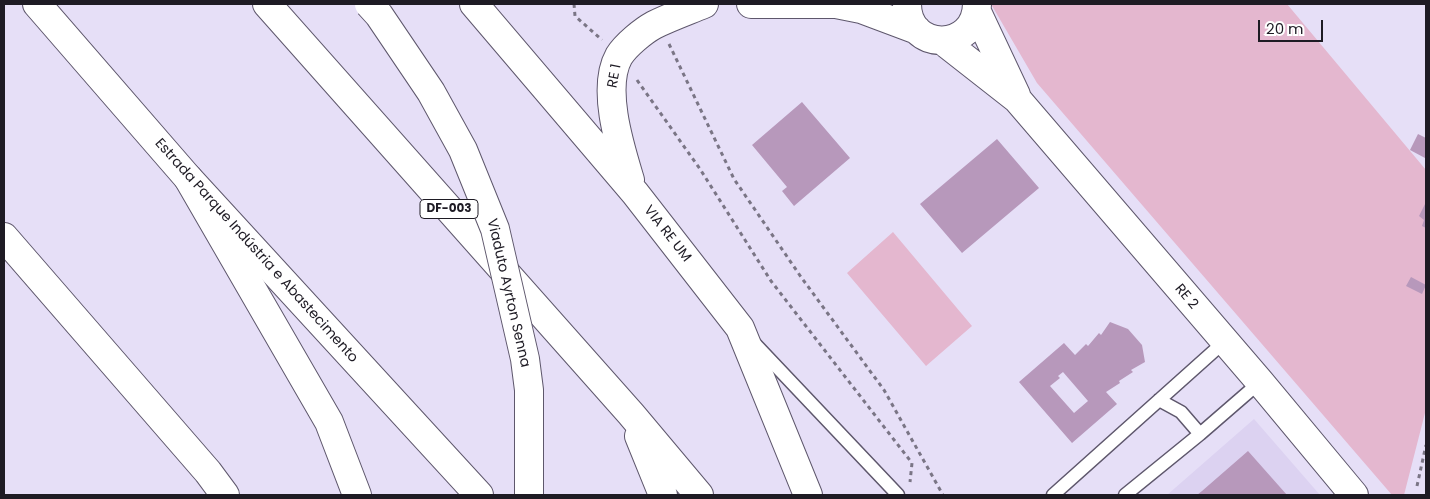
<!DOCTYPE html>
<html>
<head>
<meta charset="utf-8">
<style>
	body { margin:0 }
	#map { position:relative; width:1430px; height:499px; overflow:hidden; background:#e6dff7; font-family:Poppins,sans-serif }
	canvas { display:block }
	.frame { position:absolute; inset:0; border:5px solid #1e1b24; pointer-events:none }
	.scale { position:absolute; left:1258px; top:20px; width:65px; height:22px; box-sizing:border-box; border:2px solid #1e1b24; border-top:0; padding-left:6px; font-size:15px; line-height:18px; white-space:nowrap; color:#1e1b24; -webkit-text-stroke:4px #fff; paint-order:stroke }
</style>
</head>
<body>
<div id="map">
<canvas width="1430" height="499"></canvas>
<div class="frame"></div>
<div class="scale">20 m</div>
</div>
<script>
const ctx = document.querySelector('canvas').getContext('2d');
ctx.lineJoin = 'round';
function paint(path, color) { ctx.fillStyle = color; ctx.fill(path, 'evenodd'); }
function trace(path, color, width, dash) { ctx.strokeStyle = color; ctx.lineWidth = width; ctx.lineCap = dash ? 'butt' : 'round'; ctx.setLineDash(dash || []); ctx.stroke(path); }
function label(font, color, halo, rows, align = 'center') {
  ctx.font = font + ' Poppins,sans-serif'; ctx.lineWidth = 4.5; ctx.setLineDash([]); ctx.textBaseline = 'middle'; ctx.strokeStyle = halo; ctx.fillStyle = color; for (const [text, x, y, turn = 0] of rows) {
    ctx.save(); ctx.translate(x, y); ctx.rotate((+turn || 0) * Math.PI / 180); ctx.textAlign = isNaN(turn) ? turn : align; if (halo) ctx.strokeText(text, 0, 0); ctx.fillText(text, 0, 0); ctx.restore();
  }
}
const built = new Path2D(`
	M1254,419L1320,495H1167Z`);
const green = new Path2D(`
	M991,4H1287L1426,170V409L1404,495H1392L1037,83Z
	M893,232L972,326L926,366L847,273Z`);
const building = new Path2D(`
	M802,102L850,158L794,206L782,191L787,187L752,145Z
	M1418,134L1426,138L1425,158L1410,150Z
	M997,139L1039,188L962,253L920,204Z
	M1426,202V228L1422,226L1424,220L1419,216Z
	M1411,277L1426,285L1422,294L1406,286Z
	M1110,322L1128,329L1142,345L1145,362L1131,370L1133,372L1119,381L1120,383L1106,392L1117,404L1072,443L1019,382L1064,343L1075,355L1086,344L1088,346L1099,333L1101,335ZM1063,372L1088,401L1074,413L1050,386L1060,378L1058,376Z
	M1248,451L1287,495H1197L1202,491Z`);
const path = new Path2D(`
	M574,4L575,16L602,40
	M669,44L734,179L801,277L884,390L943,495
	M637,80L700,169L771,281L912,463L910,482
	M1417,486L1426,445`);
const service = new Path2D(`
	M755,344L898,495
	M1159,400L1181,412L1200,434
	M1053,495L1224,342
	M1125,495L1200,434L1260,382`);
const tertiary = new Path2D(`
	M474,4L635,193L740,328L808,495
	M751,4H836L861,9L917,30
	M907,4C907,52 976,53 977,4
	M977,12L1016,95
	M943,41L1017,99L1260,382L1354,495
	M630,180C620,147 601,88 619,56C626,45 643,31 654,25C670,17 687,11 704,4`);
const trunk = new Path2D(`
	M37,4L188,178L479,495
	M267,4L631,414L699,495
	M4,237L208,472L225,495
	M639,436L663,495`);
const motorway = new Path2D(`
	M188,178L329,422L357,495`);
const trunkBridge = new Path2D(`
	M369,4L379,15L431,92L463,150L495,229L525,359L529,390V495`);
const shields = [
	[449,209,58]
];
const shieldNames = [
	["DF-003",449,209]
];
const streetNames = [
	["RE 1",615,76,-79],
	["VIA RE UM",667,234,52],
	["Estrada Parque Indústria e Abastecimento",256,251,48],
	["Viaduto Ayrton Senna",508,293,77],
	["RE 2",1186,297,50]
];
paint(built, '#dcd2f1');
paint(green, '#e4b7cf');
paint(building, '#b798bb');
trace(service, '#5e576c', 15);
trace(tertiary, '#5e576c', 30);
trace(trunk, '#5e576c', 30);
trace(motorway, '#5e576c', 30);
trace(path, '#7a7585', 3, [4, 4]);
trace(service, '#fff', 12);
trace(tertiary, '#fff', 28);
trace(trunk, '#fff', 28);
trace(motorway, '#fff', 28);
trace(trunkBridge, '#5e576c', 30, []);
trace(trunkBridge, '#fff', 28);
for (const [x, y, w] of shields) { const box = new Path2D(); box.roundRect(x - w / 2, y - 9.5, w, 19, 4); ctx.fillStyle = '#fff'; ctx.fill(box); trace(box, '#1e1b24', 1); }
label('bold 12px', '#1e1b24', null, shieldNames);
label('14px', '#1e1b24', '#fff', streetNames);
</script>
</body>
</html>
